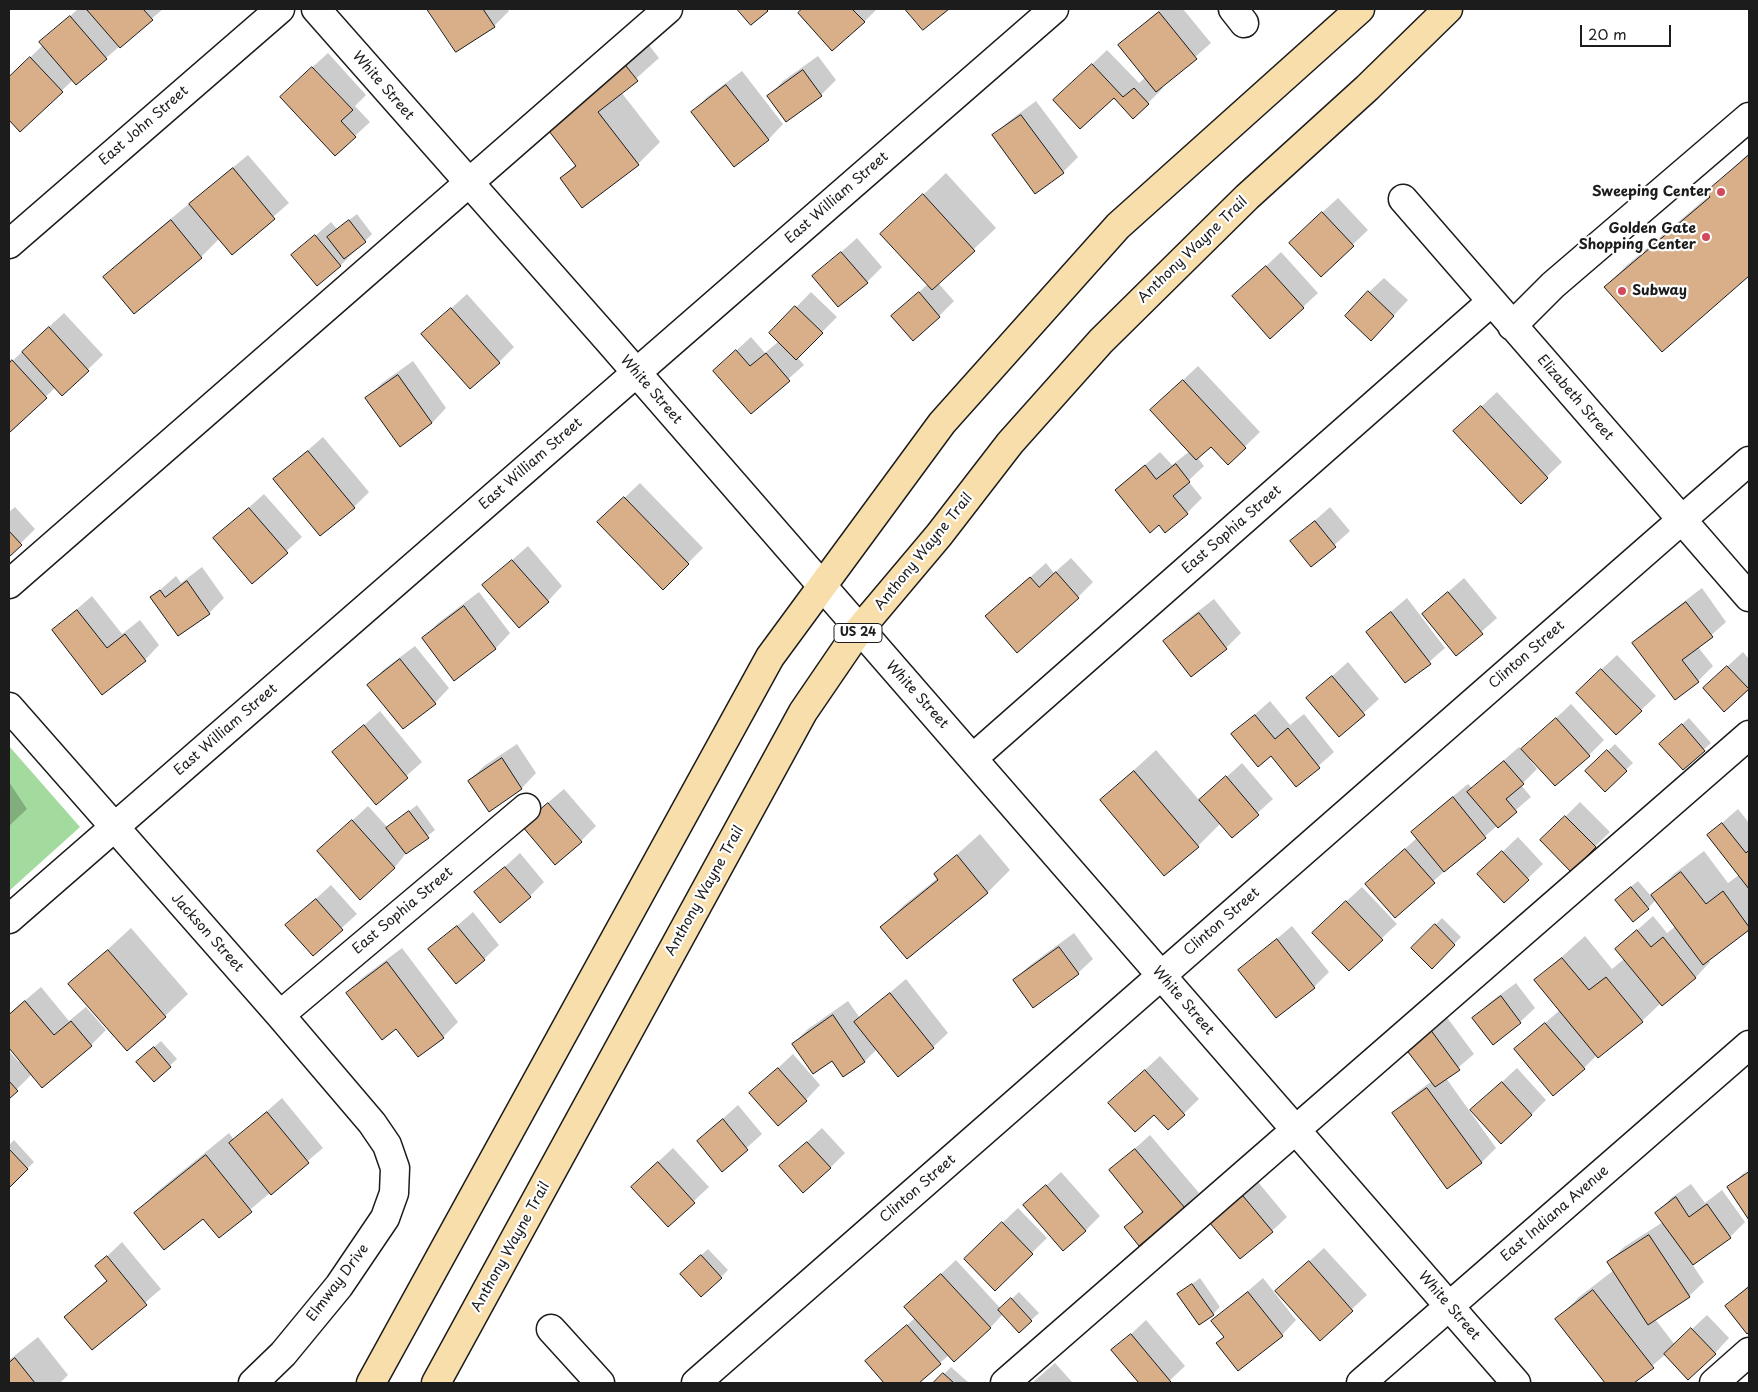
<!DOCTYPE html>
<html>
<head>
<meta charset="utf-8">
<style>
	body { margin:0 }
	#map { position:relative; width:1758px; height:1392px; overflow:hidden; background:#fff; font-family:"Playpen Sans",sans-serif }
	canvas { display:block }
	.frame { position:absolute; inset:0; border:10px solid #1c1c1c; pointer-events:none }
	.scale { position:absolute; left:1580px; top:25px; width:91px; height:22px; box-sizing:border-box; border:2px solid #1c1c1c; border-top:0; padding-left:6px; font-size:15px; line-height:18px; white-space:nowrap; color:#1c1c1c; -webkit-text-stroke:4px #fff; paint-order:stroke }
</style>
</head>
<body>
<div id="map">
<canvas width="1758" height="1392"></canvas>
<div class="frame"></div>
<div class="scale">20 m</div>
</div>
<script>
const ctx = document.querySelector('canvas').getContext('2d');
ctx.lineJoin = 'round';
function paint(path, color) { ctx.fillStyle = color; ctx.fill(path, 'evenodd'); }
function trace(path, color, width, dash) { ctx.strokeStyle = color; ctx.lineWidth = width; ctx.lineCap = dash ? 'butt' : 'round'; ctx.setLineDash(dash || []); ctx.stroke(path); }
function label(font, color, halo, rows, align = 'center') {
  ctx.font = font + ' "Playpen Sans",sans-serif'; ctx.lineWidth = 4.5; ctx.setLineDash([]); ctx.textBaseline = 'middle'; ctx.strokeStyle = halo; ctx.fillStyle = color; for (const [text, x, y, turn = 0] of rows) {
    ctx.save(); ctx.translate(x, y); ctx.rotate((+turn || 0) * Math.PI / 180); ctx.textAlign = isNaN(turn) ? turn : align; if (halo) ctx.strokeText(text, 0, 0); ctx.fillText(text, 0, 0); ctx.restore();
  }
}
const green = new Path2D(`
	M9,746L80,827L9,891Z`);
const shadow = new Path2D(`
	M78,9H163L106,58L73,80L20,130L9,118V78L43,45L41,42Z
	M429,9H507L509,11L494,26L456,51Z
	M803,9H877L864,22L799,13Z
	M1161,9H1183L1211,43L1161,87L1163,88L1148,103L1069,86L1107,50L1139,83L1146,77L1120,45Z
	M645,40L659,58L621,92L660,142L638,164L561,178L576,164L544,122Z
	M328,53L366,95L355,106L370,122L355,136L296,82Z
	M818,56L836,80L821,95L786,121L769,96L783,81Z
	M742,71L783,124L769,139L735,165L693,112L707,97Z
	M1036,101L1078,157L1063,172L994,135L1009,121Z
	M1749,153V275L1662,350L1605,287L1627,265L1710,195L1708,192Z
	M248,155L289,203L232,253L220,238L201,257L134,313L104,277L127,255Z
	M946,173L996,228L938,283L954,301L939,316H893L928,284L882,234Z
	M1338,198L1368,230L1321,275L1305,228Z
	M357,214L372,234L340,266L293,255L331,222L337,229Z
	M857,238L882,267L867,282L814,276Z
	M1281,252L1318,293L1303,307L1234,296Z
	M1384,278L1408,300L1385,325L1369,292Z
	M811,292L837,317L797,357L804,365L751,412L714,371L751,337L765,353L779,341L771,333Z
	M467,294L514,347L499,362L423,334Z
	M64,313L103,355L62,394L56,387L9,431V364Z
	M413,361L446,408L432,423L401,445L367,398L382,383Z
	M1198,366L1260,432L1228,463L1211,445L1197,457L1204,466L1188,481L1202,498L1187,513L1159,523L1116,490L1160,452L1172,465L1190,451L1166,396Z
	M1497,392L1562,462L1521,502L1470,417Z
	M323,437L369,492L354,507L275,479Z
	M640,483L703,548L663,588L614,508Z
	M264,494L302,537L252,582L215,538Z
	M15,507L35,529L9,555V512Z
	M1330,507L1350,531L1312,565L1292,541Z
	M528,546L562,586L548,601L484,585Z
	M1071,558L1093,582L1078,597L987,616L1046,563L1054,573Z
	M202,567L224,598L209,613L152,597L176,576L181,583Z
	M1464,578L1497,618L1456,654L1423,614Z
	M1702,588L1726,622L1698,647L1713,666L1698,681L1633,643L1648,629Z
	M479,592L510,633L496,648L454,679L423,638L438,623Z
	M92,596L122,634L140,620L159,645L145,660L102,693L53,630Z
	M1407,598L1445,648L1406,682L1367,632Z
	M1214,599L1241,633L1226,648L1165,641L1179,626Z
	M415,646L449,688L435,703L369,685L383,670Z
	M1743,652L1749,659V687L1724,710L1719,674Z
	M1617,655L1656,696L1641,710L1592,678Z
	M1348,662L1379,699L1339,735L1308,698Z
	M1270,701L1290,725L1304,714L1334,752L1296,786L1271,754L1233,734Z
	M1571,704L1604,740L1589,755L1532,758L1530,760L1537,769L1521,785L1531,797L1449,867L1395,916L1366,884L1418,837L1413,832L1428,817L1468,784L1472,788L1519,747L1522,750Z
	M380,711L422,762L376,803L334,752Z
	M1689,718L1711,743L1683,768L1668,737Z
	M517,744L536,773L522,788L489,810L469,781L484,766Z
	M1615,744L1633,763L1605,790L1587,771Z
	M1156,750L1200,801L1242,763L1273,799L1232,836L1221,823L1198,846L1101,800Z
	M9,782L27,809L9,826Z
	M564,789L596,826L581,841L538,811Z
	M1580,802L1610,832L1571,870L1542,840Z
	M417,805L435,830L408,851L395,867L360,898L319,851L368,806L388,828Z
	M1738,809L1749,823V929L1708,959L1710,962L1696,977L1662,1004L1661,1003L1642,1021L1597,1055L1584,1068L1515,1049L1560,1010L1536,980L1585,936L1612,969L1624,959L1616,949L1653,916L1667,933L1676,926L1656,900L1648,908L1623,893L1638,881L1651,896L1675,873L1704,851L1728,883L1739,875L1708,835Z
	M980,834L1010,870L988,892L907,957L882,927L904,905L938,878L935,874Z
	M1518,837L1543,864L1504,901L1494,860Z
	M520,853L544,882L530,896L476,893Z
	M331,885L357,914L313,954L287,925Z
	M1362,887L1397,924L1349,969L1328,918Z
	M473,912L499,945L484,959L430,949Z
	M1442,918L1461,937L1432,967L1413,948Z
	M1292,926L1329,972L1314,987L1240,970Z
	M131,928L188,994L165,1016L70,984Z
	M1074,933L1093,959L1078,973L1014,980L1029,966Z
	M402,948L458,1022L443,1037L418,1056L397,1027L347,993L362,978Z
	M906,979L948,1033L933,1047L877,1049L865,1061L843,1076L832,1060L793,1044L808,1029L848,1001L860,1018Z
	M1516,983L1535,1008L1520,1022L1474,1018L1489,1003Z
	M41,987L69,1021L86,1007L106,1030L91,1045L32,1074L9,1097V1051L19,1062L21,1061L9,1046V1014Z
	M1446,1016L1474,1054L1446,1078L1496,1148L1481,1163L1393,1113L1408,1099L1432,1081L1407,1048Z
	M161,1041L177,1059L154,1080L145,1055Z
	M793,1054L820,1085L806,1100L751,1093Z
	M1160,1056L1199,1099L1168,1129L1155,1113L1125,1088Z
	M1517,1068L1546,1100L1531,1115L1472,1110Z
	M282,1098L323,1148L219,1236L203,1217L136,1213L158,1191L229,1133L234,1140Z
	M738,1105L762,1134L722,1170L698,1141Z
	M822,1128L845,1153L830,1168L781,1166Z
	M1150,1135L1199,1193L1184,1207L1126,1228L1143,1210L1111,1170Z
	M14,1140L34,1162L9,1186V1145Z
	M673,1148L709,1187L668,1225L647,1172Z
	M1749,1168L1744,1174V1177L1749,1173V1218L1729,1187Z
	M1061,1172L1100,1216L1085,1231L1025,1205Z
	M1258,1182L1287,1217L1272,1231L1211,1223Z
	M1691,1184L1705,1203L1722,1190L1745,1222L1730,1237L1692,1264L1704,1282L1689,1296L1655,1319L1675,1345L1707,1315L1729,1338L1715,1353L1666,1354L1632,1383H1607L1557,1319L1579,1297L1614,1270L1609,1262L1624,1247L1663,1222L1657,1213L1671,1198Z
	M1018,1208L1047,1238L995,1289L980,1244Z
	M122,1242L161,1289L92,1348L66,1317L108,1279L97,1266Z
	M1324,1248L1367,1295L1320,1339L1292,1277Z
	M708,1249L728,1270L721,1277L688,1267Z
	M956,1260L1001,1309L1019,1292L1039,1313L1019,1331L1003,1314L990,1328L949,1355L917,1383H886L867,1361L915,1318L905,1307Z
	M1200,1278L1220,1307L1213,1314L1179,1294Z
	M1263,1278L1296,1320L1282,1335L1217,1343L1225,1336L1213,1321Z
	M1749,1285V1331L1747,1332L1727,1306Z
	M1146,1320L1185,1366L1167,1383H1140L1113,1351Z
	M38,1337L68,1375L60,1383H9V1360Z
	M1055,1363L1073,1383H1031H1032Z
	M951,1367L969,1383H935Z`);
const building = new Path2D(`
	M89,9H143L153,20L120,48L87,10Z
	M427,9H483L495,27L456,52Z
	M737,9H766L768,11L751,25Z
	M802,9H852L865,22L832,51L798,13Z
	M905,9H949L923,30Z
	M1159,12L1197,59L1156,92L1118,45Z
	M70,16L107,59L76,85L39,42Z
	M30,57L63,92L20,132L9,120V77Z
	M622,61L638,81L598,112L639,165L582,208L560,178L576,166L542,122Z
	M1092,64L1123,97L1134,88L1149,104L1133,119L1114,98L1080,129L1053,100Z
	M312,67L353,110L341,121L356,137L335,156L280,97Z
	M803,70L822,96L786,122L767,96Z
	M726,85L769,140L734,167L691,112Z
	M1021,115L1064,173L1035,194L992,135Z
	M1749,155V276L1662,352L1604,287L1710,197L1706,192Z
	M233,168L275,219L232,255L189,204Z
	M923,194L975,251L932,290L880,234Z
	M1322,212L1354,246L1321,277L1289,243Z
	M171,220L202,258L134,314L103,277Z
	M349,220L366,242L344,259L327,237Z
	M315,235L341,266L317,286L291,255Z
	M841,252L868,283L838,307L812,276Z
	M1266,266L1304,308L1270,339L1232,296Z
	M1368,291L1394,316L1371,341L1345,316Z
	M919,292L940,317L913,341L891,316Z
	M795,306L823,333L796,360L769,333Z
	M451,308L500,363L470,389L421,334Z
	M49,327L89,371L62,396L22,352Z
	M736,350L750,366L766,353L790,381L751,414L713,371Z
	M12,360L47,398L9,433V364Z
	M398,375L432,423L400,447L365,398Z
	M1183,380L1246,448L1228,465L1211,447L1196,460L1150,410Z
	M1481,406L1548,478L1521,504L1453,431Z
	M308,451L355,508L320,536L273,479Z
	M1176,464L1190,482L1173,496L1188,514L1165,533L1159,525L1150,533L1115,490L1145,465L1156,479Z
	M624,497L689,564L663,590L597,522Z
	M249,508L288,553L252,584L213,538Z
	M1315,521L1336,547L1311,567L1290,541Z
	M9,531L22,545L9,557Z
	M512,560L549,602L519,628L482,585Z
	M1056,572L1079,598L1017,653L985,616L1030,577L1039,587Z
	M187,581L210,614L178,636L150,597L160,590L165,597Z
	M1448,592L1483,634L1456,656L1422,614Z
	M1686,602L1713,637L1682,660L1699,682L1675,700L1632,643Z
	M464,606L496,649L454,681L422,638Z
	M77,610L107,648L125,634L146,661L102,695L52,630Z
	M1391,612L1431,664L1405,683L1366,632Z
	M1199,613L1227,649L1191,677L1163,641Z
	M400,659L436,704L403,729L367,685Z
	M1727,666L1749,689L1724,712L1703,688Z
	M1601,669L1642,711L1616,735L1576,693Z
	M1332,676L1365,715L1339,737L1306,698Z
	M1255,715L1275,739L1288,728L1320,768L1296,787L1271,756L1258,767L1231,734Z
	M1556,718L1590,756L1555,786L1521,749Z
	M1682,724L1705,751L1683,770L1659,744Z
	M364,725L408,778L376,805L332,752Z
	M1607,750L1627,771L1605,792L1585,771Z
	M502,758L522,789L489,812L468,781Z
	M1504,761L1524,784L1506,799L1517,812L1498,828L1467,792Z
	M1134,771L1199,847L1164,876L1100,800Z
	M1226,776L1259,815L1232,838L1199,800Z
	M1453,797L1486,838L1444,872L1411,832Z
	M548,803L582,842L555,865L522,826Z
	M409,811L429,838L406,854L386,828Z
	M1565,816L1596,847L1571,872L1540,840Z
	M352,820L395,868L360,900L317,851Z
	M1722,823L1746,853L1749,850V889L1707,835Z
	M1405,849L1435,883L1395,918L1365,884Z
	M1502,851L1529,880L1504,903L1477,874Z
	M957,855L988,893L907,959L880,927L938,880L934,874Z
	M505,867L531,897L500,923L474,892Z
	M1681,872L1706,904L1723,891L1749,927V930L1703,965L1651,895Z
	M1631,887L1649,909L1633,922L1615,900Z
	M316,899L343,930L313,956L285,925Z
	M1346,901L1383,940L1349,971L1312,933Z
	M1435,924L1455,945L1432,969L1411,948Z
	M457,926L485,960L456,984L428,949Z
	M1637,930L1651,947L1663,937L1696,978L1662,1006L1615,949Z
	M1277,939L1315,988L1276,1018L1238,970Z
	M1059,947L1079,974L1033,1008L1013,980Z
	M108,950L166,1017L127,1051L68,984Z
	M1562,958L1589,990L1606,977L1643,1022L1598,1058L1534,980Z
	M387,962L444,1038L418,1057L396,1029L382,1040L346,993Z
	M890,993L934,1048L898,1077L854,1022Z
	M1501,996L1521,1023L1493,1045L1472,1018Z
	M25,1001L54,1035L71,1021L92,1046L42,1088L9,1048V1015Z
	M833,1015L865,1062L843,1077L832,1061L813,1074L792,1044Z
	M1545,1023L1585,1069L1553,1096L1514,1049Z
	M1430,1029L1460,1070L1435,1087L1405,1048Z
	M154,1047L171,1067L154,1082L136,1062Z
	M778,1068L807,1101L778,1126L749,1093Z
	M1145,1070L1185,1115L1168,1130L1154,1115L1135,1132L1108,1103Z
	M9,1081L18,1091L9,1099Z
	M1502,1082L1532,1115L1501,1144L1470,1110Z
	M1427,1088L1482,1163L1447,1189L1392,1113Z
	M267,1112L309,1163L271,1195L229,1143Z
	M723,1119L748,1150L722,1172L697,1141Z
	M807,1142L831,1168L803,1193L779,1166Z
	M9,1149L28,1169L9,1188Z
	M1135,1149L1185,1208L1139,1246L1124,1227L1143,1212L1109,1170Z
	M206,1155L252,1212L219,1238L203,1219L164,1250L134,1213Z
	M658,1162L695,1203L668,1227L631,1187Z
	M1749,1172V1220L1727,1187Z
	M1046,1185L1086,1231L1063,1251L1023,1205Z
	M1243,1196L1273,1232L1240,1259L1210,1223Z
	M1676,1197L1689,1217L1707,1204L1731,1238L1693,1265L1655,1213Z
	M1002,1222L1033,1254L995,1291L964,1259Z
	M1649,1235L1690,1297L1648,1325L1607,1262Z
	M701,1255L722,1278L701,1297L680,1274Z
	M107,1256L147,1305L92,1350L64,1317L107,1281L95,1266Z
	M1309,1261L1353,1311L1320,1341L1275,1291Z
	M941,1274L991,1328L954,1362L904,1307Z
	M1192,1284L1214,1315L1199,1325L1177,1294Z
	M1749,1287V1332L1747,1334L1725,1306Z
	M1593,1290L1654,1368L1634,1383H1605L1555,1319Z
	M1248,1292L1283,1336L1238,1371L1216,1343L1224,1337L1211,1321Z
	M1011,1298L1032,1321L1019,1333L998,1310Z
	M907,1325L941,1364L919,1383H884L865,1361Z
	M1691,1328L1716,1354L1688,1380L1664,1354Z
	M1131,1334L1171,1382L1169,1383H1139L1111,1350Z
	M15,1358L35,1383H9V1363Z
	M943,1373L954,1383H933Z`);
const minor = new Path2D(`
	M316,9L609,341L1516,1383
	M1233,9L1244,23
	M1403,199L1749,597
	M9,244L280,9
	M1512,326L1553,285L1749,117
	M9,584L668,9
	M9,707L280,1015L372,1123L387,1145L395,1168L394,1193L385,1218L339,1286L283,1354L253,1383
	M973,758L1491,302
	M9,919L1054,9
	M280,1015L526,808
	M551,1329L600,1383
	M696,1383L1749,461
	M1005,1383L1749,735
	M1361,1383L1749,1045
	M1714,1383L1749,1352`);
const highway = new Path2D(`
	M371,1383L770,657L942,423L1118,226L1360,9
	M436,1383L803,712L859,630L939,535L1010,443L1101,341L1247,197L1367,88L1448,9`);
const markers = [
	[1721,192,5,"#d1495b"],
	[1706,237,5,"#d1495b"],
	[1622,291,5,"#d1495b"]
];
const shields = [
	[858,633,48]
];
const shieldNames = [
	["US 24",858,633]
];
const streetNames = [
	["White Street",383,86,49],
	["East John Street",144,126,-41],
	["East William Street",837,198,-41],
	["Anthony Wayne Trail",1193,250,-44],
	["White Street",651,390,49],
	["Elizabeth Street",1575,398,49],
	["East William Street",531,464,-41],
	["East Sophia Street",1232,530,-41],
	["Anthony Wayne Trail",924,552,-51],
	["Clinton Street",1527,655,-41],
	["White Street",917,695,48],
	["East William Street",226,730,-41],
	["Anthony Wayne Trail",705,891,-61],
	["East Sophia Street",403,911,-40],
	["Clinton Street",1222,922,-41],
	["Jackson Street",207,933,48],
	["White Street",1183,1001,49],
	["Clinton Street",918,1189,-41],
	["East Indiana Avenue",1555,1214,-41],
	["Anthony Wayne Trail",511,1247,-61],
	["Elmway Drive",338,1283,-53],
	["White Street",1449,1306,49]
];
const poiNames = [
	["Sweeping Center",1711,192],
	["Golden Gate",1696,229],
	["Shopping Center",1696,245],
	["Subway",1632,291,"left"]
];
paint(green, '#a3da9e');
paint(shadow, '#0003');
paint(building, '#d9af8a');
trace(building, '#1c1c1c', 1);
trace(minor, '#1c1c1c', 31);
trace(highway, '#1c1c1c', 31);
trace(minor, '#fff', 28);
trace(highway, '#f8deab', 28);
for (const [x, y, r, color] of markers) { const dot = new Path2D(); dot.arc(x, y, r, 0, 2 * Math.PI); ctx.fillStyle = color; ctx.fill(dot); trace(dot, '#fff', 2); }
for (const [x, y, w] of shields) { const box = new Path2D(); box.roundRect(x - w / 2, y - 9.5, w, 19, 4); ctx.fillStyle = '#fff'; ctx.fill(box); trace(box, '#1c1c1c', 1); }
label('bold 12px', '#1c1c1c', null, shieldNames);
label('14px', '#1c1c1c', '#fff', streetNames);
label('bold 14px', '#1c1c1c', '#fff', poiNames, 'right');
</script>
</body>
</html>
